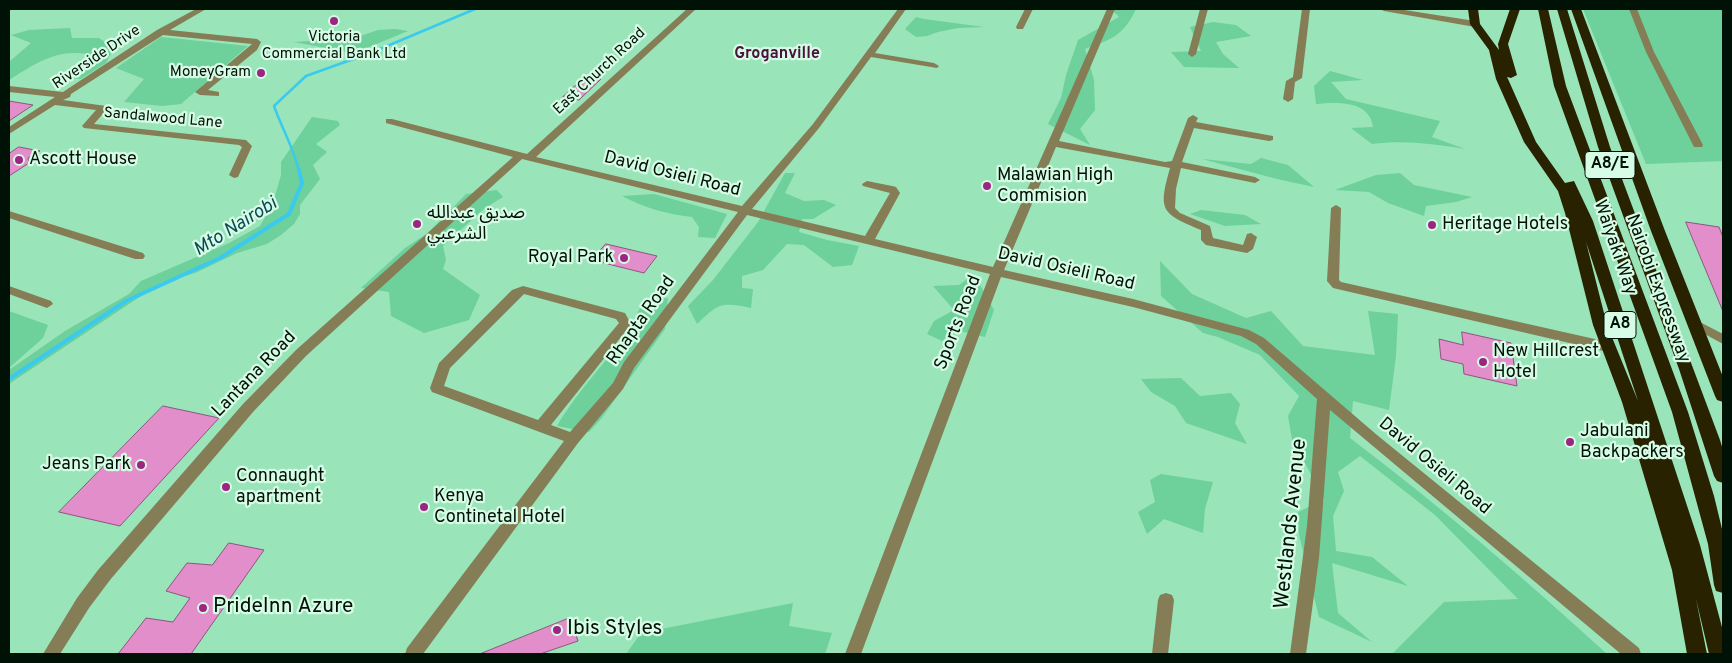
<!DOCTYPE html>
<html>
<head>
<meta charset="utf-8">
<style>
	body { margin:0 }
	#map { position:relative; width:1732px; height:663px; overflow:hidden; background:#99e4b9; font-family:Overpass,sans-serif }
	canvas { display:block }
	.frame { position:absolute; inset:0; border:10px solid #001106; pointer-events:none }
</style>
</head>
<body>
<div id="map">
<canvas width="1732" height="663"></canvas>
<div class="frame"></div>
</div>
<script>
const ctx = document.querySelector('canvas').getContext('2d');
ctx.lineJoin = 'round';
function paint(path, color) { ctx.fillStyle = color; ctx.fill(path, 'evenodd'); }
function trace(path, color, width, dash) { ctx.strokeStyle = color; ctx.lineWidth = width; ctx.lineCap = dash ? 'butt' : 'round'; ctx.setLineDash(dash || []); ctx.stroke(path); }
function label(font, color, halo, rows, align = 'center') {
  ctx.font = font + ' Overpass,"Noto Sans Arabic",sans-serif'; ctx.lineWidth = 4.5; ctx.setLineDash([]); ctx.textBaseline = 'middle'; ctx.strokeStyle = halo; ctx.fillStyle = color; for (const [text, x, y, turn = 0] of rows) {
    ctx.save(); ctx.translate(x, y); ctx.rotate((+turn || 0) * Math.PI / 180); ctx.textAlign = isNaN(turn) ? turn : align; if (halo) ctx.strokeText(text, 0, 0); ctx.fillText(text, 0, 0); ctx.restore();
  }
}
const green = new Path2D(`
	M1111,9H1136C1124,35 1111,40 1085,49L1094,80L1095,110L1080,129L1090,145L1048,124L1061,98L1066,75L1078,40L1119,17Z
	M1583,9H1723V161L1646,164Z
	M916,17L924,19L984,27L958,28L938,32L927,36L916,37L905,29Z
	M1213,22L1236,25L1251,36L1216,42L1223,54L1239,68L1184,67L1171,52L1201,51L1190,27Z
	M70,28L72,38H99L114,48L106,63L81,79L68,78L84,64L87,54C55,49 35,64 9,80V62L31,43L11,35L29,30Z
	M395,29L408,31L362,50L347,52L294,42L326,40L339,34L349,40L378,30Z
	M161,37L248,46L181,104L162,106L124,102L144,79L116,68Z
	M1330,71L1363,80L1331,82L1346,99L1440,121L1432,137L1465,149C1433,144 1404,140 1372,144L1351,128L1373,127C1370,100 1336,102 1316,104L1314,86Z
	M312,117L338,121L340,125L316,144L327,152L313,165L320,179L300,205V214L294,224L281,235L267,244L237,253L195,273L162,282L9,384V370L65,331L129,294L141,281L229,243L260,226L273,203L281,175V162Z
	M1261,158L1288,165L1314,187L1277,179L1202,159L1251,164Z
	M785,173H795L785,193L804,201L824,200L836,205L813,219H802L799,232L827,240L859,246L852,265L833,267L804,245L787,244L763,270L742,276V288L753,289L751,308C721,302 719,303 697,324L688,306L713,280L758,222Z
	M1400,173L1414,185L1472,197L1456,202L1426,206L1424,216L1388,203L1369,192L1335,190L1376,175Z
	M497,190L503,197L485,208L443,246L446,260L443,269L480,295L469,320L424,333L391,316L389,292L361,288L405,248L428,233L466,194Z
	M654,194L727,214L715,238L698,237L699,227L692,217C667,214 645,208 622,196Z
	M1201,210L1245,215L1261,224L1225,226L1190,214Z
	M1160,261L1192,294L1246,318L1271,311L1303,346L1375,355L1368,311L1398,314L1396,356L1389,410L1353,401L1350,438C1440,506 1524,578 1607,654H1392L1444,602L1518,599L1435,515L1360,456L1338,472L1344,491L1333,516L1336,551L1372,557L1408,586L1332,563L1338,613L1372,642L1319,617L1299,535L1298,512L1324,500L1305,463L1293,445L1288,416L1299,396L1260,355L1218,337L1203,333L1161,296Z
	M974,274L994,310L985,337L960,331L942,341L927,334L934,321L954,310L933,286L959,285Z
	M668,298L665,329L601,419L589,432L557,426C582,382 624,348 643,301Z
	M9,311L48,325L43,338L9,368Z
	M1181,378L1200,396L1231,393L1240,404L1235,423L1247,444L1186,423L1175,406L1151,392L1141,379Z
	M1161,474L1213,482L1205,509L1203,533L1164,519L1147,534L1138,512L1155,502L1150,480Z
	M793,603L789,626L832,633L825,654H626L641,633Z`);
const streamFar1 = new Path2D(`
	M299,172C294,148 282,129 274,106L306,76L373,52L475,9`);
const stream = new Path2D(`
	M9,379L126,301L220,258L289,214L302,183L299,170`);
const building = new Path2D(`
	M585,77L601,79L579,100L563,97Z
	M9,101L33,105L9,121Z
	M19,147L40,151L28,158L29,163L9,176V154Z
	M1686,222L1719,227L1723,237V311Z
	M606,244L657,256L644,273L592,260Z
	M1462,332L1511,343L1517,386L1464,374L1463,364L1441,359L1439,339L1463,345Z
	M163,406L219,418L120,526L59,512Z
	M229,543L264,550L191,654H118L146,618L173,622L190,598L166,591L187,563L212,565Z
	M570,618L578,641L540,654H480Z`);
const minor = new Path2D(`
	M196,9H206L170,30L257,39L261,42L257,50L208,90L219,92V96L200,95L195,92L252,44L163,35L71,94L70,97L63,100L106,106L108,108L94,124L246,140L252,146L238,177L234,178L229,175L242,147L239,145L84,128L82,126L96,110L55,105L9,134V127L55,97L9,92V86L63,92L157,30Z
	M687,9H696L536,157L742,206L813,124L898,9H906L875,53L934,63L939,66L937,68L871,57L819,128L752,209L865,236L890,193L863,186L862,184L867,181L892,186L896,187L900,193L875,239L993,267L1107,9H1115L1059,141L1165,162L1172,161L1188,118L1193,115L1198,118L1196,122L1273,136V140L1269,141L1194,128L1182,162L1255,177L1260,180L1255,183L1181,168L1176,189L1175,208L1180,213L1210,226L1213,238L1243,245L1247,234L1251,233L1257,237L1253,249L1247,253L1206,245L1201,240V230C1161,213 1158,211 1170,168L1056,147L1004,270L1133,299L1249,330L1264,338L1377,435L1639,648L1641,654H1621L1330,410L1319,558L1306,654H1290L1307,526L1317,399L1256,344L1241,336L1133,307L1001,277L861,654H845L990,274L747,215L634,368L623,389L578,443L423,654H405L407,648L564,441L432,392L430,388L439,363L512,290L523,286L625,313L631,324L629,327L551,425L570,432L613,383L624,362L738,212L522,159L306,356L253,412L110,580L89,608L60,654H43L77,598L98,570L243,404L296,350L513,157L386,123V119H392L527,154ZM524,294L616,319L619,323L538,420L444,386L450,368Z
	M1025,9H1033L1023,29H1017L1016,27Z
	M1200,9H1208L1196,54L1192,57L1188,54Z
	M1302,9H1310L1302,78L1295,82L1293,99L1288,102L1283,99L1286,81L1293,77Z
	M1380,9H1398L1475,21L1479,24L1475,27L1384,11Z
	M1629,9H1637L1654,52L1703,145L1702,147H1694L1693,145L1646,52Z
	M1336,205L1341,208L1339,280L1341,282L1608,342L1614,347L1608,352L1333,288L1327,281L1331,208Z
	M9,211L143,253L145,256L143,259H135L9,218Z
	M9,286L51,301L53,304L47,308L9,294Z
	M1694,319L1723,334V344L1690,326L1688,323Z
	M1166,593L1172,595L1174,600L1168,654H1152L1158,600L1160,595Z`);
const highway = new Path2D(`
	M1468,9H1478L1480,24L1499,50L1498,44L1510,9H1520L1508,44L1517,75L1511,78L1507,77L1508,79L1536,142L1565,183L1574,181L1593,221L1700,545L1723,631V654H1709L1696,599L1707,654H1687L1672,570L1622,402L1593,325L1565,213L1558,191L1524,142L1496,79L1489,50L1470,24ZM1586,242L1638,401L1607,325Z
	M1538,9H1548L1566,86L1688,412L1714,496L1723,533V593L1716,591L1714,585L1708,544L1672,412L1554,86Z
	M1557,9H1567L1610,147L1720,440L1723,450V483L1717,481L1714,476L1679,369L1598,147Z
	M1571,9H1581L1665,231L1723,377V402L1717,400L1715,396L1651,231Z`);
const markers = [
	[334,21,5,"#9b2682"],
	[261,73,5,"#9b2682"],
	[19,160,5,"#9b2682"],
	[987,186,5,"#9b2682"],
	[417,224,5,"#9b2682"],
	[1432,225,5,"#9b2682"],
	[624,258,5,"#9b2682"],
	[1483,362,5,"#9b2682"],
	[1570,442,5,"#9b2682"],
	[141,465,5,"#9b2682"],
	[226,487,5,"#9b2682"],
	[424,507,5,"#9b2682"],
	[203,608,5,"#9b2682"],
	[557,630,5,"#9b2682"]
];
const farPoinames = [
	["Victoria",334,38],
	["Commercial Bank Ltd",334,55],
	["MoneyGram",251,73,"right"]
];
const farStreetnames = [
	["Riverside Drive",97,58,-34],
	["East Church Road",600,72,-43],
	["Sandalwood Lane",163,119,5]
];
const farQuarternames = [
	["Groganville",777,55]
];
const shields = [
	[1610,165,50],
	[1620,325,32]
];
const shieldNames = [
	["A8/E",1610,165],
	["A8",1620,325]
];
const poiNames = [
	["Ascott House",29,160],
	["Malawian High",997,176],
	["Commision",997,197],
	["صديق عبدالله",427,214],
	["الشرعبي",427,235],
	["Heritage Hotels",1442,225],
	["Royal Park",614,258,"right"],
	["New Hillcrest",1493,352],
	["Hotel",1493,373],
	["Jabulani",1580,432],
	["Backpackers",1580,453],
	["Jeans Park",131,465,"right"],
	["Connaught",236,477],
	["apartment",236,498],
	["Kenya",434,497],
	["Continetal Hotel",434,518]
];
const streetNames = [
	["David Osieli Road",672,175,14],
	["Waiyaki Way",1614,248,71],
	["David Osieli Road",1066,270,13],
	["Nairobi Expressway",1657,289,70],
	["Rhapta Road",642,321,-55],
	["Sports Road",959,323,-69],
	["Lantana Road",255,375,-46],
	["David Osieli Road",1434,467,40]
];
const waterNames = [
	["Mto Nairobi",236,228,-32]
];
const nearStreetnames = [
	["Westlands Avenue",1292,524,-84]
];
const nearPoinames = [
	["PrideInn Azure",213,608],
	["Ibis Styles",567,630]
];
paint(green, '#6ed09b');
trace(streamFar1, '#3bcaed', 2.5);
trace(stream, '#3bcaed', 4);
paint(building, '#e28eca');
trace(building, '#8f547e', 1);
paint(minor, '#857d55');
paint(highway, '#292201');
for (const [x, y, r, color] of markers) { const dot = new Path2D(); dot.arc(x, y, r, 0, 2 * Math.PI); ctx.fillStyle = color; ctx.fill(dot); trace(dot, '#d7fce5', 2); }
label('15px', '#001106', '#d7fce5', farPoinames);
label('15px', '#001106', '#d7fce5', farStreetnames);
label('bold 16px', '#4a133d', '#d7fce5', farQuarternames);
for (const [x, y, w] of shields) { const box = new Path2D(); box.roundRect(x - w / 2, y - 13.5, w, 27, 4); ctx.fillStyle = '#d7fce5'; ctx.fill(box); trace(box, '#001106', 1); }
label('bold 16px', '#001106', null, shieldNames);
label('18px', '#001106', '#d7fce5', poiNames, 'left');
label('18px', '#001106', '#d7fce5', streetNames);
label('italic 19px', '#0c4957', '#d7fce5', waterNames);
label('21px', '#001106', '#d7fce5', nearStreetnames);
label('21px', '#001106', '#d7fce5', nearPoinames, 'left');
</script>
</body>
</html>
